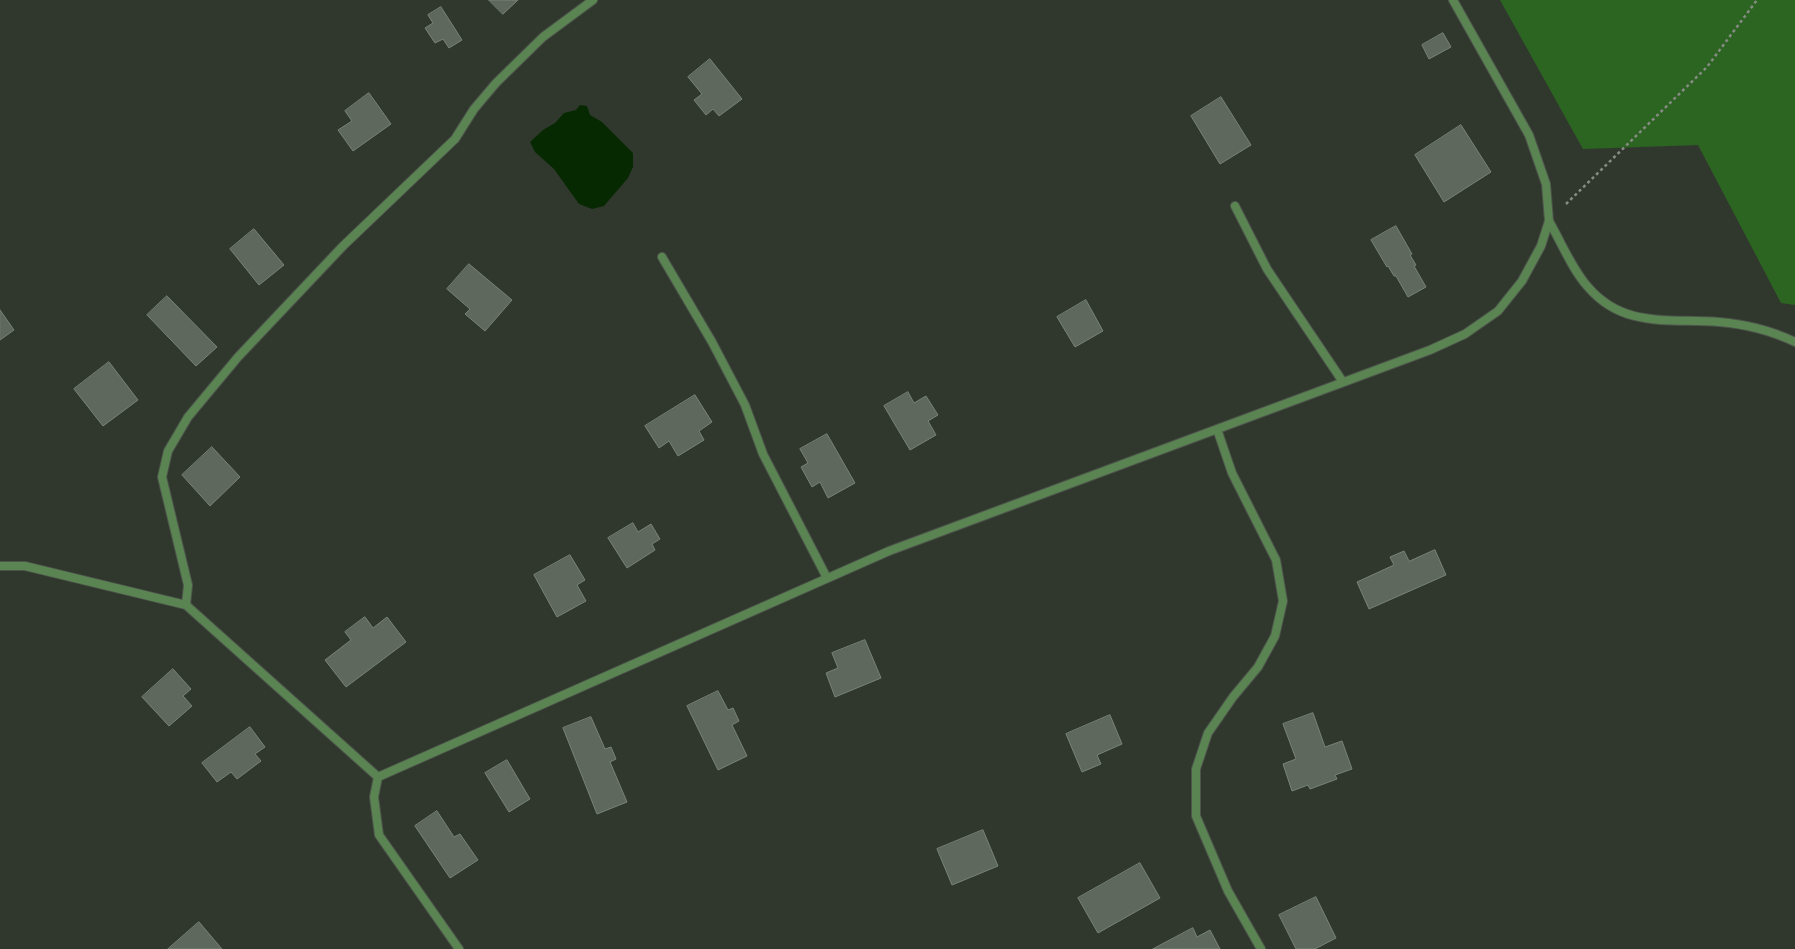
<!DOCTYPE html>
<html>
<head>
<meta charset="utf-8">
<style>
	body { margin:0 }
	canvas { display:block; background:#30382e }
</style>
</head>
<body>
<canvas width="1795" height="949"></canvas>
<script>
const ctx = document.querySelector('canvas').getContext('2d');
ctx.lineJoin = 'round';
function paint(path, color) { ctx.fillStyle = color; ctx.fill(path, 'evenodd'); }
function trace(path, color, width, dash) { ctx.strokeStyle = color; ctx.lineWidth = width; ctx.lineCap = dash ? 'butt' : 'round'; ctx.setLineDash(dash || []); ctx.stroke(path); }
const green = new Path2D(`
	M1500,0H1795V305L1781,303L1698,145L1583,149Z`);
const water = new Path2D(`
	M580,105L587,106L590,115L602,122L633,153V167L628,178L604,206L592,209L579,204L554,169L535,152L530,142L543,130L555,123L564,113L576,110Z`);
const building = new Path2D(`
	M489,0H518L503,14Z
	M441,7L462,40L449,48L443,39L435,43L425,28L433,23L428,15Z
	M1443,33L1451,47L1429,59L1422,45Z
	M710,59L742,99L719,116L713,109L706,115L694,100L702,94L688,77Z
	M369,93L391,124L353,151L338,130L352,121L345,111Z
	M1221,97L1251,145L1220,164L1191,116Z
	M1461,125L1491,172L1444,202L1415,155Z
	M1396,226L1412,254L1410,255L1416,265L1414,266L1426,287L1408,297L1396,276H1394L1388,266L1387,267L1371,240Z
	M254,229L284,265L259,285L230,249Z
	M469,264L512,300L485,331L465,314L470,309L447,289Z
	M167,296L217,347L196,366L147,315Z
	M1086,300L1103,331L1075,347L1057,317Z
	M0,310L14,330L0,340Z
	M109,362L138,400L103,426L74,389Z
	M908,392L914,403L926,396L938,415L928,421L936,435L910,450L884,406Z
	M695,395L712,422L699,431L704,440L678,456L669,441L659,448L645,426Z
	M827,434L855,483L828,498L820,482L812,487L801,467L808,463L800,449Z
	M212,447L240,477L210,506L182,475Z
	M633,523L638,532L651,524L660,539L652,544L655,550L627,568L608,538Z
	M1435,550L1446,575L1369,609L1357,582L1394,565L1390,557L1404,551L1409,561Z
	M570,555L585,580L577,585L586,601L557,617L534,575Z
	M365,617L373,628L387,617L406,642L346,687L325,660L351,640L345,632Z
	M865,640L881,678L835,697L826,673L838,668L832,653Z
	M173,669L191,689L183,696L192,706L169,726L142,697Z
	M718,691L728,710L733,708L739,721L732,725L747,756L718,770L687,706Z
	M1313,713L1325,747L1342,741L1352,769L1335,775L1337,779L1310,789L1308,785L1292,791L1283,764L1296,759L1283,724Z
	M1110,715L1122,744L1097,755L1101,764L1082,772L1066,734Z
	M591,717L605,749L611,747L616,759L610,762L627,802L597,814L563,728Z
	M250,727L265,747L255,754L261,761L237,779L231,772L217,782L202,763Z
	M507,760L530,799L509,812L485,773Z
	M437,811L454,837L460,834L478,860L450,878L415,826Z
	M983,830L998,866L952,885L937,849Z
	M1140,863L1160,898L1098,933L1078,898Z
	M1316,897L1336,938L1315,949H1296L1279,915Z
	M199,922L222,949H168Z
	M1193,928L1197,937L1210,930L1220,949H1153Z`);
const path = new Path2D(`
	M1566,204L1707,67L1757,0`);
const service = new Path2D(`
	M1235,206L1267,269L1343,382
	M662,257L712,342L745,405L763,454L827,578`);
const minor = new Path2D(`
	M1549,221C1561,242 1572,269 1588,287C1624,329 1670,318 1719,322C1745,324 1772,331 1795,342
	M1217,429L1232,473L1276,560L1283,601L1275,636L1258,667L1233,697L1208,733L1196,769V816L1228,891L1261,949
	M0,566H25L186,605L378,777L889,551L1430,350L1465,334L1498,311L1522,281L1541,246L1549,221L1546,184L1529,135L1453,0
	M186,605L188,585L162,477L168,451L188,417L238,357L343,246L455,139L474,109L496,83L543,37L593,0
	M378,777L374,797L379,835L459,949`);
paint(green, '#2c6421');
paint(water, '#062901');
paint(building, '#5f685d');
trace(building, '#788277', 1);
trace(service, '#4d554b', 10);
trace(minor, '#4d554b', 10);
trace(path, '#868c84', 2.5, [3, 3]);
trace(service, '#5b8453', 8);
trace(minor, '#5b8453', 8);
</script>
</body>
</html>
